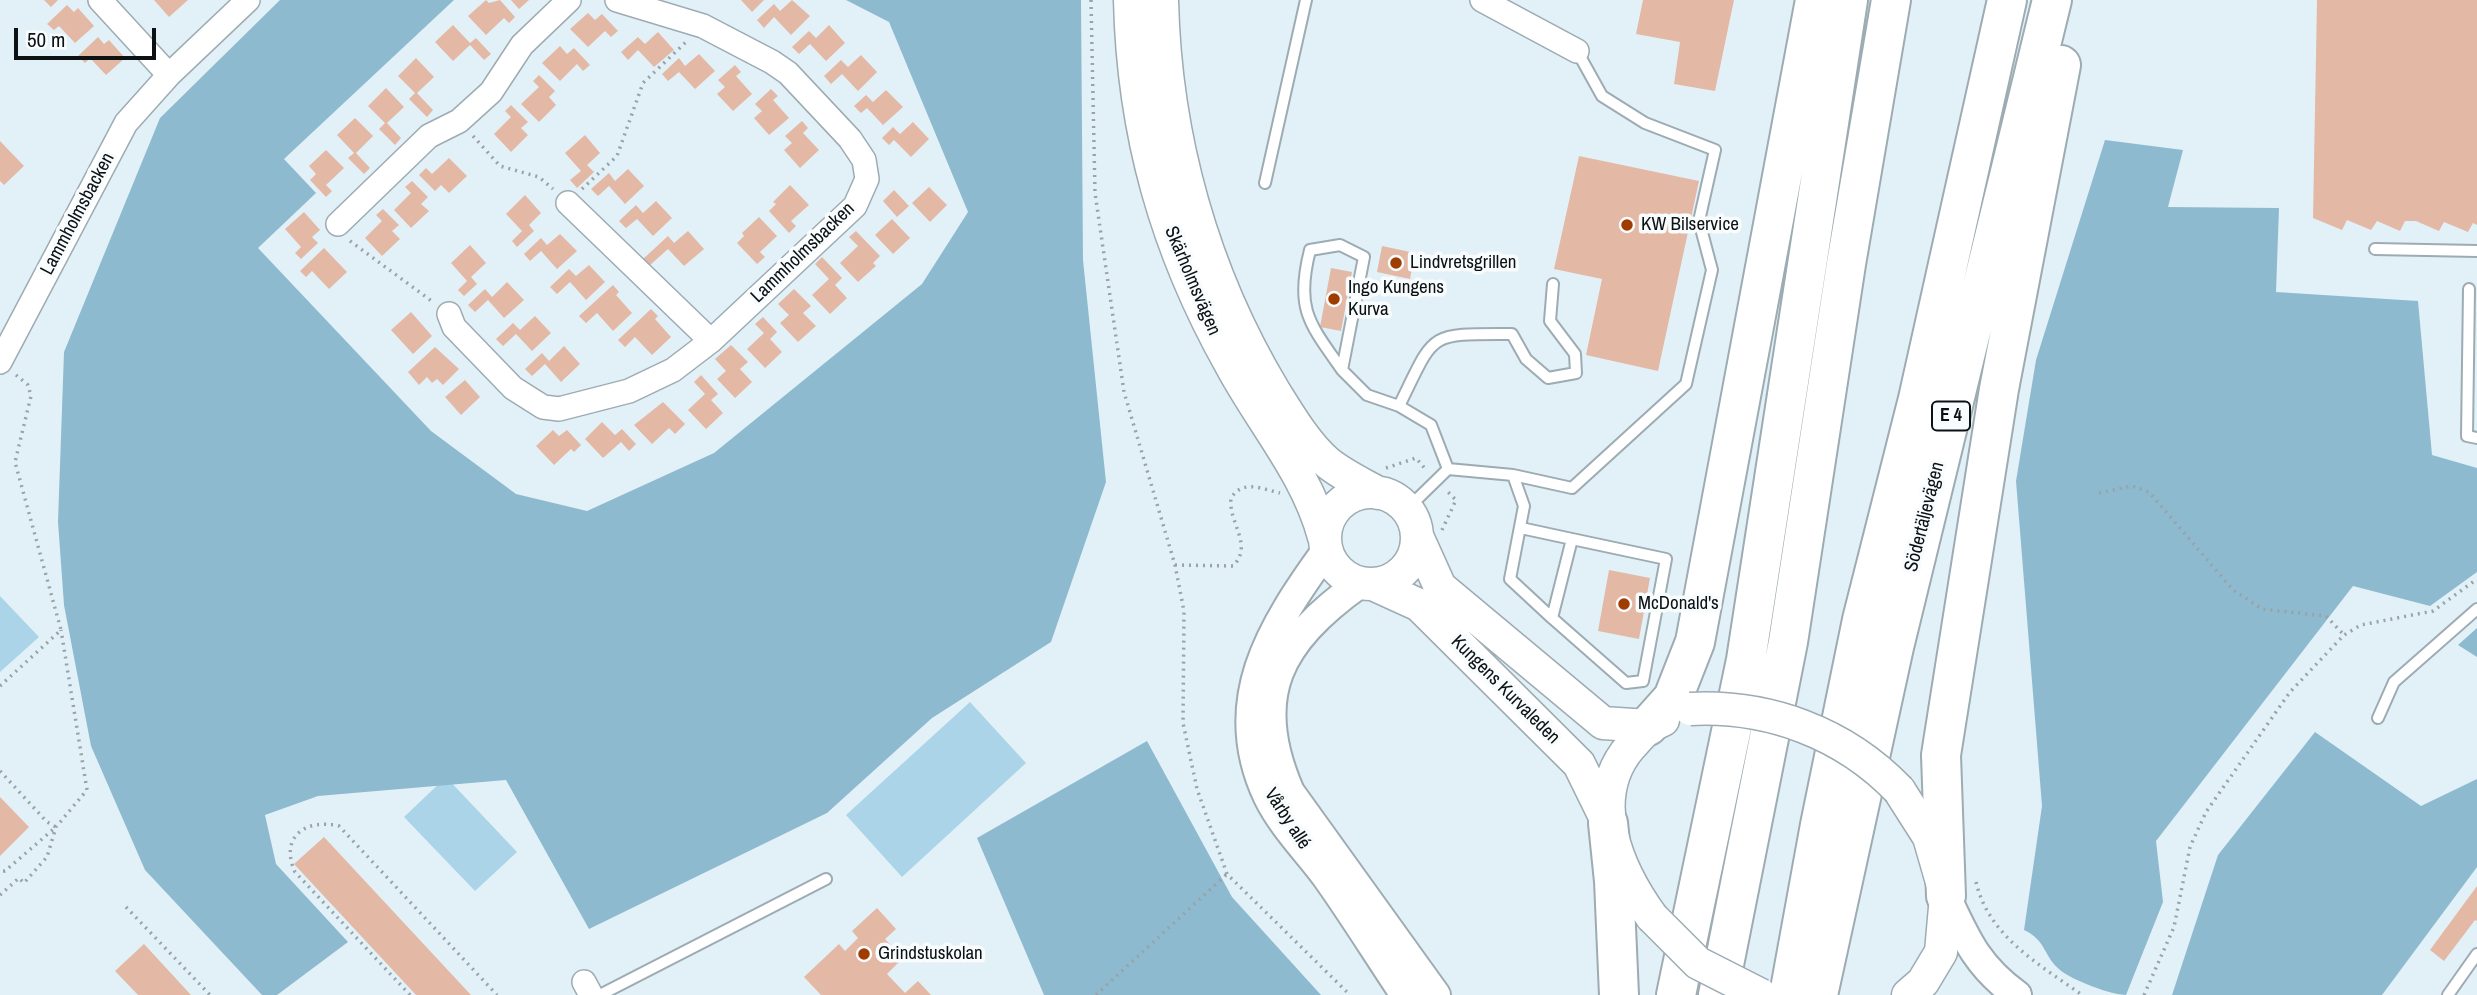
<!DOCTYPE html>
<html>
<head>
<meta charset="utf-8">
<style>
	body { margin:0 }
	#map { position:relative; width:2477px; height:995px; overflow:hidden; background:#e2f1f8; font-family:"Archivo Narrow",sans-serif }
	canvas { display:block }
	.scale { position:absolute; left:14px; top:28px; width:142px; height:32px; box-sizing:border-box; border:4px solid #0c1114; border-top:0; padding-left:9px; font-size:21px; line-height:24px; white-space:nowrap; color:#0c1114; -webkit-text-stroke:5px #f9fcfd; paint-order:stroke }
</style>
</head>
<body>
<div id="map">
<canvas width="2477" height="995"></canvas>
<div class="scale">50 m</div>
</div>
<script>
const ctx = document.querySelector('canvas').getContext('2d');
ctx.lineJoin = 'round';
function paint(path, color) { ctx.fillStyle = color; ctx.fill(path, 'evenodd'); }
function trace(path, color, width, dash) { ctx.strokeStyle = color; ctx.lineWidth = width; ctx.lineCap = dash ? 'butt' : 'round'; ctx.setLineDash(dash || []); ctx.stroke(path); }
function label(font, color, halo, rows, align = 'center') {
  ctx.font = font + ' "Archivo Narrow",sans-serif'; ctx.lineWidth = 7; ctx.setLineDash([]); ctx.textBaseline = 'middle'; ctx.strokeStyle = halo; ctx.fillStyle = color; for (const [text, x, y, turn = 0] of rows) {
    ctx.save(); ctx.translate(x, y); ctx.rotate((+turn || 0) * Math.PI / 180); ctx.textAlign = isNaN(turn) ? turn : align; if (halo) ctx.strokeText(text, 0, 0); ctx.fillText(text, 0, 0); ctx.restore();
  }
}
const green = new Path2D(`
	M0,596L39,637L0,672Z
	M970,702L1026,763L902,877L846,815Z
	M446,777L517,852L475,891L404,817Z`);
const forest = new Path2D(`
	M280,0H454L284,159L316,193L258,248L431,431L516,494L587,511L714,453L922,284L968,212L889,22L846,0H1081L1083,260L1106,482L1051,642L932,718L827,813L589,929L506,780L318,796L265,815L276,864L348,942L277,995H262L145,870L91,746L64,605L58,522L64,352L160,118Z
	M2105,140L2183,150L2168,207L2279,208L2276,292L2418,301L2432,455L2477,468V572L2430,606L2353,586L2156,841L2163,902L2126,995C2111,995 2072,980 2060,970C2043,956 2047,941 2024,930L2042,806L2016,481L2036,360Z
	M2477,628V657L2458,645Z
	M2315,732L2421,806L2477,779V867L2382,995H2172L2218,855Z
	M1147,741L1232,897L1321,995H1044L977,838Z`);
const building = new Path2D(`
	M44,0H58L51,7Z
	M154,0H188L169,17Z
	M486,0L489,3L500,0L515,17L509,23L504,18L486,35L468,16Z
	M511,0H529L519,9Z
	M741,0H764L752,12Z
	M792,0L810,16L791,35L774,17L764,28L757,20L774,4L780,11Z
	M1643,0H1734L1715,91L1674,84L1680,42L1636,34Z
	M2317,0H2477V225L2473,223L2468,232L2444,222L2439,231L2416,221H2405L2400,231L2377,221L2371,230L2347,220L2342,230L2313,218Z
	M67,5L74,12L78,8L94,26L75,43L59,26L54,30L47,24Z
	M588,13L595,20L602,14L618,31L611,37L605,31L588,47L570,29Z
	M453,25L470,43L476,38L491,54L484,60L470,45L453,61L435,42Z
	M829,25L845,43L826,61L810,44L799,54L792,47L809,31L816,38Z
	M658,32L674,50L654,67L638,50L628,60L621,52L638,37L645,44Z
	M98,37L104,44L109,40L125,58L106,75L90,58L85,63L78,56Z
	M560,46L567,54L574,48L590,65L583,71L577,64L560,81L542,63Z
	M699,54L715,71L695,89L679,72L668,81L662,74L679,58L685,66Z
	M861,55L877,72L858,91L842,74L831,84L824,76L841,60L848,67Z
	M416,58L434,77L417,93L433,110L427,117L409,99L415,93L398,76Z
	M735,65L741,72L736,76L752,94L733,111L717,94L725,87L718,80Z
	M539,75L555,91L549,97L556,105L539,122L521,104L539,87L533,81Z
	M386,88L404,107L387,123L401,138L395,145L379,129L385,123L368,106Z
	M771,89L778,96L773,100L789,118L769,135L754,118L762,111L755,104Z
	M886,90L903,107L883,125L867,108L861,113L854,106L866,95L873,102Z
	M511,105L528,122L521,128L528,135L511,152L494,134L511,117L505,111Z
	M355,118L373,136L356,153L370,168L364,174L348,158L354,153L337,135Z
	M802,121L808,128L803,133L819,150L800,168L784,150L792,143L785,136Z
	M913,122L929,139L911,157L894,140L889,145L882,138L893,127L900,134Z
	M585,135L600,153L587,165L594,172L577,188L570,180L581,171L565,153Z
	M0,141L24,166L4,185L0,181Z
	M326,150L344,168L326,185L332,191L326,197L310,180L316,174L309,166Z
	M1579,156L1699,181L1658,371L1586,355L1602,279L1554,269Z
	M449,158L467,176L449,193L441,185L435,191L419,175L426,168L432,174Z
	M628,169L644,186L625,204L609,186L598,196L591,189L609,173L615,181Z
	M412,181L428,197L421,204L429,211L411,228L394,210L411,193L405,187Z
	M790,185L809,205L791,221L796,226L789,233L769,211L776,204L773,202Z
	M929,187L947,205L930,222L912,203Z
	M894,190L909,206L897,217L883,201Z
	M525,195L541,213L529,225L534,231L517,247L512,241L522,231L506,214Z
	M656,201L672,218L653,236L637,219L626,228L619,221L636,205L643,213Z
	M383,209L399,225L392,231L400,239L382,256L365,238L382,221L376,215Z
	M304,212L320,230L312,237L318,243L301,259L295,253L301,247L285,229Z
	M759,217L777,236L760,252L765,257L757,264L737,243L744,236L742,233Z
	M892,219L910,238L893,254L875,235Z
	M688,231L704,249L684,266L668,249L649,266L643,259L668,236L674,243Z
	M856,231L880,256L873,263L876,266L858,282L840,263L858,246L849,237Z
	M560,234L577,251L557,269L541,251L530,261L524,254L541,238L547,245Z
	M470,245L486,263L471,277L477,284L464,296L458,290L467,281L451,263Z
	M1382,246L1415,253L1410,279L1377,272Z
	M324,248L347,272L329,289L312,271L306,277L300,271Z
	M822,257L842,278L835,285L847,298L830,314L812,295L829,279L815,264Z
	M589,265L605,282L586,300L570,282L557,294L550,287L569,269L576,276Z
	M1331,268L1352,272L1341,331L1320,327Z
	M507,282L524,300L504,318L488,300L475,312L468,305L485,289L492,297Z
	M613,285L619,292L616,295L632,313L613,331L597,313L586,323L579,316Z
	M794,289L811,306L803,313L816,326L798,342L780,323L789,315L778,304Z
	M651,309L658,316L655,319L671,337L652,355L635,337L625,347L618,340Z
	M411,312L432,336L413,354L391,330Z
	M535,316L551,333L532,351L516,334L503,346L496,339L513,323L520,330Z
	M763,317L777,332L770,339L782,352L765,368L747,349L764,333L755,324Z
	M731,345L748,362L740,369L752,382L735,398L717,379L726,371L715,359Z
	M564,346L580,364L561,382L545,364L532,376L525,369L542,353L549,361Z
	M435,347L459,369L443,385L437,379L432,383L427,377L419,385L408,372Z
	M701,375L718,394L711,400L723,413L706,429L688,410L705,394L694,382Z
	M465,380L480,397L461,415L445,397Z
	M663,402L685,424L675,434L669,428L652,444L634,425Z
	M602,422L615,435L622,429L636,444L629,451L621,442L603,458L585,439Z
	M553,430L559,436L567,430L581,445L574,452L571,449L554,465L536,446Z
	M1609,570L1650,578L1639,639L1598,631Z
	M0,797L29,827L0,856Z
	M324,837L471,995H416L294,864Z
	M2477,886V921L2475,920L2444,961L2430,950Z
	M877,908L896,929L885,939L903,958L887,974L905,993L918,981L931,995H821L804,977L839,944L845,951L858,938L852,931Z
	M144,944L191,995H138L115,971Z`);
const path = new Path2D(`
	M1091,0L1095,193L1124,392L1175,565L1184,611L1183,723L1197,789L1227,874L1350,995
	M473,136L500,166L539,177L553,189
	M582,189L617,156L643,83L686,42
	M350,241L433,302
	M1386,468L1416,458L1427,471
	M2099,493L2132,486L2149,492L2233,590L2262,609L2326,616L2344,635
	M1442,530L1456,500L1447,491
	M1175,565L1233,566C1254,545 1228,523 1231,498C1243,479 1262,489 1280,493
	M0,686L61,630L15,462L31,396L28,385L16,375
	M0,771L47,822L56,827L5,871H0
	M1976,882C1989,937 2039,964 2082,995
	M0,895L19,878L24,883L47,857L56,827L87,790L61,630
	M126,907L210,995
	M410,995L295,872C279,837 306,818 339,826L497,995
	M1096,995L1227,874
	M2144,995L2174,927L2190,847L2206,812L2290,692L2344,635L2361,625L2433,611L2477,579`);
const service = new Path2D(`
	M1265,183L1306,0
	M2375,249L2477,251
	M2469,289L2467,436L2477,438
	M1342,370C1309,323 1295,309 1310,250L1340,245L1364,257L1342,370L1367,395L1399,406L1431,425L1448,469
	M1399,406C1436,331 1426,334 1512,334L1526,359L1548,378L1576,373L1575,354L1550,321L1553,284
	M1513,475L1572,488L1686,384L1712,270L1699,221L1715,150L1645,123L1602,96L1577,51
	M1408,508L1448,469L1513,475L1524,506L1510,579L1552,618L1572,539L1521,528
	M1552,618L1626,683L1643,681L1666,559L1572,539
	M2378,718L2394,682L2477,609
	M600,995L826,879
	M2448,995L2477,954`);
const minor = new Path2D(`
	M100,0L169,75
	M1482,0L1577,51
	M568,203L711,341
	M338,224L429,136L459,121L491,92L522,45L569,0
	M449,314L454,327L513,388L543,407L559,409L629,391L673,370L711,341L855,206L867,179L864,160L850,139L788,73L772,62L703,26L617,0
	M0,362L126,123L169,75L248,0
	M584,982L591,995`);
const tertiary = new Path2D(`
	M1326,551C1271,627 1223,702 1268,797C1281,824 1306,850 1325,875C1353,914 1378,955 1405,995
	M1359,584C1279,641 1248,696 1290,792L1436,995
	M1946,896C1966,939 1977,966 2017,995`);
const secondary = new Path2D(`
	M1130,0C1133,133 1166,249 1231,365C1262,423 1307,473 1324,537
	M1162,0C1165,137 1203,273 1274,391C1289,415 1306,444 1328,463C1343,475 1362,484 1378,493
	M1325 538a46 46 0 1 1 92 0a46 46 0 1 1-92 0Z
	M1417,536L1440,587L1603,723L1648,726
	M1375,585L1419,605L1579,764L1608,823
	M1899,790L1929,837L1946,896L1941,952L1923,982L1908,995
	M1652,917C1618,870 1586,799 1630,747C1641,735 1647,726 1663,720`);
const motorway = new Path2D(`
	M1648,726L1673,698L1695,642L1815,0
	M1608,823L1614,881L1619,995
	M1946,896L1941,755L1999,389L2061,65
	M1676,995L1746,660L1848,0
	M1718,995L1788,642L1846,264L1891,0
	M1789,995L1820,825L1862,620L1918,399L2007,0
	M1818,995L1894,647L2052,0`);
const secondaryBridge = new Path2D(`
	M1690,709C1769,705 1844,733 1899,790
	M1652,917L1698,963L1761,995`);
const markers = [
	[1627,225,7,"#9f3d00"],
	[1396,263,7,"#9f3d00"],
	[1334,299,7,"#9f3d00"],
	[1624,604,7,"#9f3d00"],
	[864,954,7,"#9f3d00"]
];
const shields = [
	[1951,416,38]
];
const shieldNames = [
	["E 4",1951,416]
];
const streetNames = [
	["Lammholmsbacken",78,214,-62],
	["Lammholmsbacken",803,253,-44],
	["Skärholmsvägen",1192,281,67],
	["Södertäljevägen",1925,517,-76],
	["Kungens Kurvaleden",1505,690,45],
	["Vårby allé",1287,819,57]
];
const poiNames = [
	["KW Bilservice",1641,225],
	["Lindvretsgrillen",1410,263],
	["Ingo Kungens",1348,288],
	["Kurva",1348,310],
	["McDonald's",1638,604],
	["Grindstuskolan",878,954]
];
paint(green, '#abd4e8');
paint(forest, '#8ebad0');
paint(building, '#e3b8a5');
trace(service, '#9dabb2', 14);
trace(minor, '#9dabb2', 26);
trace(tertiary, '#9dabb2', 32);
trace(secondary, '#9dabb2', 35);
trace(motorway, '#9dabb2', 42);
trace(path, '#97a3a8', 3.5, [2, 5]);
trace(service, '#fff', 10);
trace(minor, '#fff', 23);
trace(tertiary, '#fff', 28);
trace(secondary, '#fff', 32);
trace(motorway, '#fff', 38);
trace(secondaryBridge, '#9dabb2', 35, []);
trace(secondaryBridge, '#fff', 32);
for (const [x, y, r, color] of markers) { const dot = new Path2D(); dot.arc(x, y, r, 0, 2 * Math.PI); ctx.fillStyle = color; ctx.fill(dot); trace(dot, '#f9fcfd', 2.5); }
for (const [x, y, w] of shields) { const box = new Path2D(); box.roundRect(x - w / 2, y - 14.5, w, 29, 5); ctx.fillStyle = '#f9fcfd'; ctx.fill(box); trace(box, '#0c1114', 2); }
label('bold 18px', '#0c1114', null, shieldNames);
label('19px', '#0c1114', '#f9fcfd', streetNames);
label('19px', '#0c1114', '#f9fcfd', poiNames, 'left');
</script>
</body>
</html>
